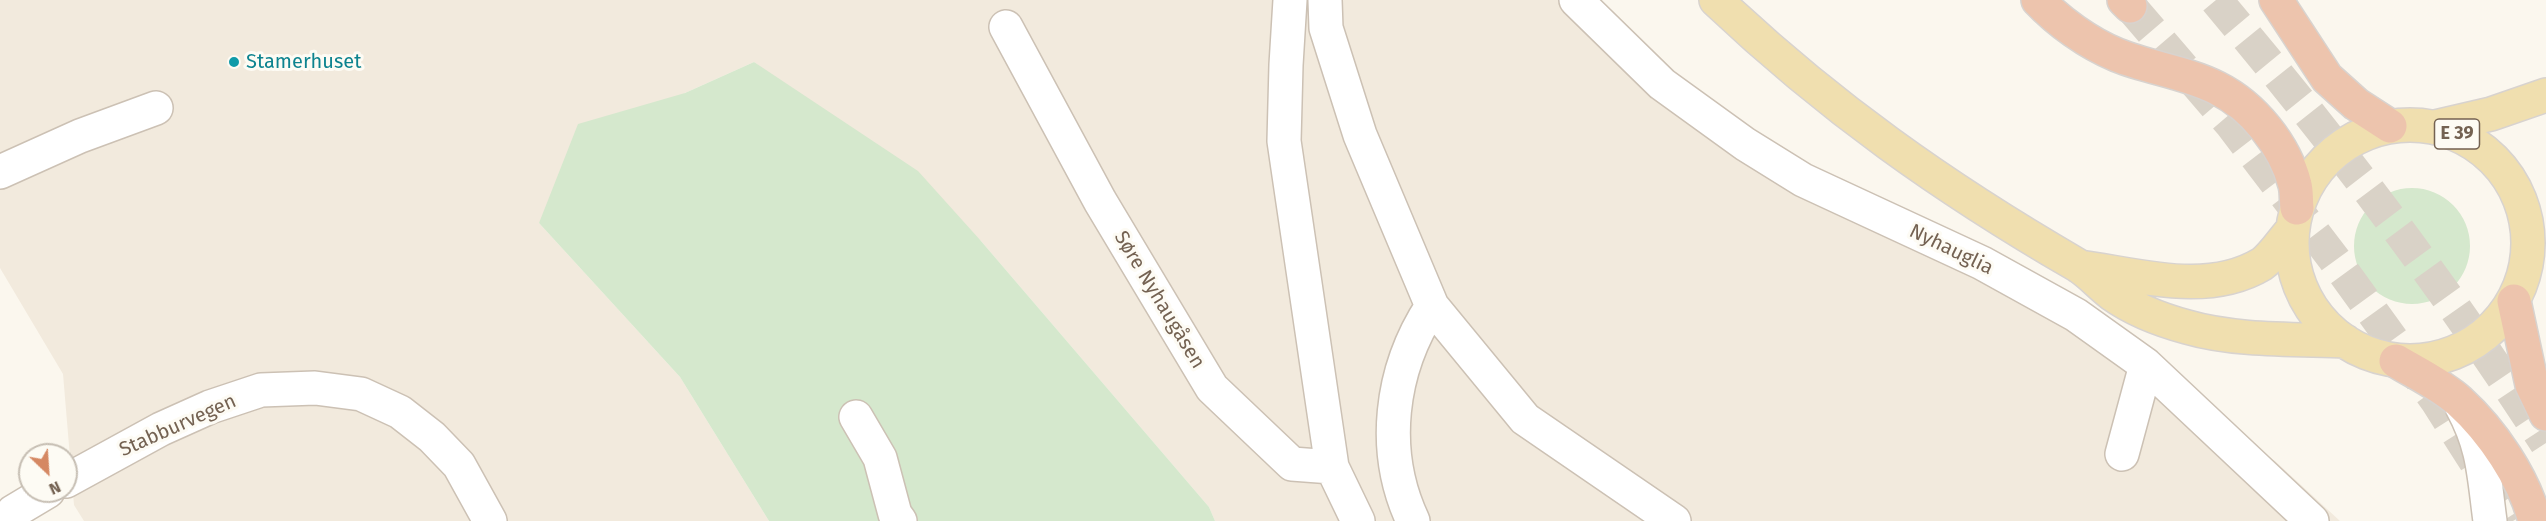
<!DOCTYPE html>
<html>
<head>
<meta charset="utf-8">
<style>
	body { margin:0 }
	#map { position:relative; width:2546px; height:521px; overflow:hidden; background:#fbf7ee; font-family:"Fira Sans",sans-serif }
	canvas { display:block }
	.north { position:absolute; left:18px; top:443px; width:60px; height:60px; box-sizing:border-box; background:#fdfbf4; border:2px solid #c6beb3; border-radius:50%; rotate:155deg; font-size:16px; font-weight:700; line-height:24px; text-align:center; color:#746252 }
	.north::after { content:''; display:block; margin:auto; width:21px; height:27px; background:#d58863; clip-path:polygon(50% 0,100% 100%,50% 72%,0 100%) }
</style>
</head>
<body>
<div id="map">
<canvas width="2546" height="521"></canvas>
<div class="north">N</div>
</div>
<script>
const ctx = document.querySelector('canvas').getContext('2d');
ctx.lineJoin = 'round';
function paint(path, color) { ctx.fillStyle = color; ctx.fill(path, 'evenodd'); }
function trace(path, color, width, dash) { ctx.strokeStyle = color; ctx.lineWidth = width; ctx.lineCap = dash ? 'butt' : 'round'; ctx.setLineDash(dash || []); ctx.stroke(path); }
function label(font, color, halo, rows, align = 'center') {
  ctx.font = font + ' "Fira Sans",sans-serif'; ctx.lineWidth = 6; ctx.setLineDash([]); ctx.textBaseline = 'middle'; ctx.strokeStyle = halo; ctx.fillStyle = color; for (const [text, x, y, turn = 0] of rows) {
    ctx.save(); ctx.translate(x, y); ctx.rotate((+turn || 0) * Math.PI / 180); ctx.textAlign = isNaN(turn) ? turn : align; if (halo) ctx.strokeText(text, 0, 0); ctx.fillText(text, 0, 0); ctx.restore();
  }
}
const residential = new Path2D(`
	M0,0H1571L1635,69L2075,322L2275,461L2340,521H1215L1209,507L981,241L754,62L685,93L539,223L680,377L769,521H84L74,505L63,374L0,268Z`);
const green = new Path2D(`
	M754,62L918,171L981,241L1209,507L1215,521H769L680,377L539,223L578,124L685,93Z
	M2354 246a58 58 0 1 1 116 0a58 58 0 1 1-116 0Z`);
const highwayTunnel = new Path2D(`
	M2216,0C2335,141 2446,288 2546,443
	M2130,6L2231,124L2334,259L2436,400L2513,521`);
const minor = new Path2D(`
	M1290,0L1286,65L1284,141L1332,467L1358,521
	M1325,0L1326,28L1360,135L1432,306L1525,419L1674,521
	M1576,0L1662,84L1745,144L1803,180L1982,263L2076,315L2146,365L2312,521
	M1006,27L1100,201L1212,388L1292,464L1332,467
	M0,172L80,136L156,108
	M2462,407C2484,447 2484,477 2490,521
	M856,417L880,458L895,514L900,521
	M2122,454L2146,365
	M66,481L161,429L210,407L261,390L315,388L361,394L400,412L432,437L459,465L490,521
	M13,512L48,491
	M1413,521C1380,451 1390,370 1432,306`);
const major = new Path2D(`
	M1716,0C1828,106 1944,188 2077,265C2090,273 2100,285 2112,294C2133,309 2161,320 2187,327C2235,341 2294,339 2345,341
	M2292 243a118 118 0 1 1 236 0a118 118 0 1 1-236 0Z
	M2435,127L2491,114L2546,95
	M2080,267C2139,275 2207,297 2262,264C2273,256 2283,240 2293,229`);
const highway = new Path2D(`
	M2038,0C2059,22 2088,43 2117,55C2149,68 2185,72 2217,88C2253,106 2285,145 2295,185C2297,192 2296,201 2297,208
	M2124,0L2130,6
	M2276,0L2327,78L2356,104L2390,126
	M2514,301L2532,385L2546,414
	M2396,361C2416,373 2441,385 2459,401C2492,431 2524,478 2535,521`);
const markers = [
	[234,62,6,"#0f9aa8"]
];
const shields = [
	[2457,134,45]
];
const shieldNames = [
	["E 39",2457,134]
];
const cultureNames = [
	["Stamerhuset",246,62]
];
const streetNames = [
	["Nyhauglia",1951,250,26],
	["Søre Nyhaugåsen",1159,300,59],
	["Stabburvegen",178,426,-24]
];
paint(residential, '#f2eadd');
paint(green, '#d5e8cd');
trace(highwayTunnel, '#d9d2c7', 33, [33, 16]);
trace(minor, '#ccc1b4', 36);
trace(major, '#d8d3cf', 36);
trace(highway, '#d8d3cf', 36);
trace(minor, '#fff', 33);
trace(major, '#f0dfaf', 33);
trace(highway, '#edc4ad', 33);
for (const [x, y, r, color] of markers) { const dot = new Path2D(); dot.arc(x, y, r, 0, 2 * Math.PI); ctx.fillStyle = color; ctx.fill(dot); trace(dot, '#fdfbf4', 2); }
for (const [x, y, w] of shields) { const box = new Path2D(); box.roundRect(x - w / 2, y - 15, w, 30, 4.5); ctx.fillStyle = '#fdfbf4'; ctx.fill(box); trace(box, '#746252', 1.5); }
label('bold 18px', '#746252', null, shieldNames);
label('20px', '#0d838f', '#fdfbf4', cultureNames, 'left');
label('20px', '#746252', '#fdfbf4', streetNames);
</script>
</body>
</html>
